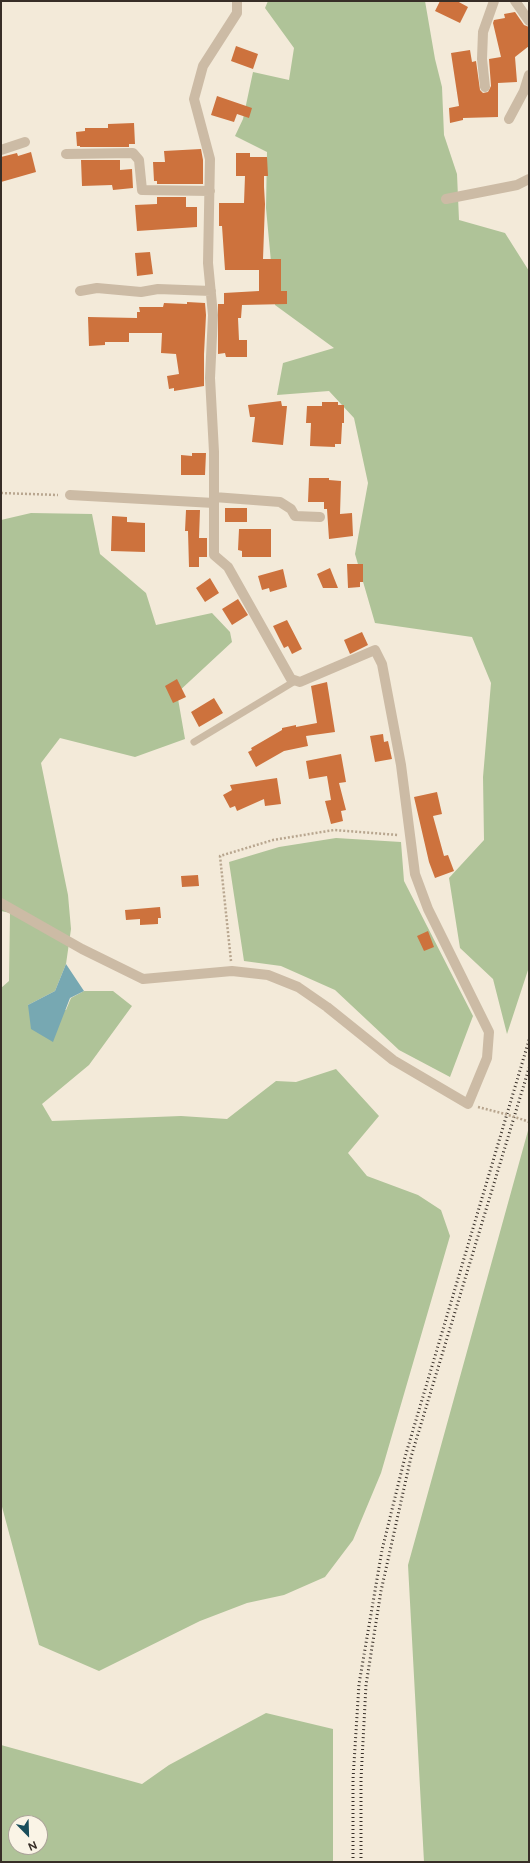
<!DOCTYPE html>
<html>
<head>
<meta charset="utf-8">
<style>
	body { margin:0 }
	#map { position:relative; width:530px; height:1863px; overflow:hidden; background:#f3ead9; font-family:Figtree,sans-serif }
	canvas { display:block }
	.frame { position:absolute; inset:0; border:2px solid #372e27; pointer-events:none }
	.north { position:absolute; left:8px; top:1815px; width:40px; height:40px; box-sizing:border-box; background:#faf4e6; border:1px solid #aca59a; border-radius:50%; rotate:157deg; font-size:11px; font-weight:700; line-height:16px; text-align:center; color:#372e27 }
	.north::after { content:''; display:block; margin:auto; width:14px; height:18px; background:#1a4e5b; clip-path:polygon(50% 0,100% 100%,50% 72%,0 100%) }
</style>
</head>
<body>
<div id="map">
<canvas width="530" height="1863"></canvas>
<div class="frame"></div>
<div class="north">N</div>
</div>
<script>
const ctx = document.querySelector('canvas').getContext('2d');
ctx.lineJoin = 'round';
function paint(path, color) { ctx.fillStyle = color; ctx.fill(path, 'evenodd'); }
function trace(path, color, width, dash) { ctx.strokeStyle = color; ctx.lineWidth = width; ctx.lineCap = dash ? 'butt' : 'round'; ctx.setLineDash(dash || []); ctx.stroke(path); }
const green = new Path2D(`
	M268,1H425L435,59L442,87L444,135L457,174L459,220L505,233L529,271V967L507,1034L493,979L460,948L449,878L484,840L483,777L491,683L472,637L375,623L355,554L368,483L354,418L329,391L277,395L283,363L334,348L275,305L266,208L267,152L235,136L243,119L253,72L289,80L294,48L265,8Z
	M31,513L92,514L100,554L146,593L156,625L212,613L230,632L232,642L177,693L185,739L135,757L60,738L41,763L68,895L71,929L66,964L55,991L28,1005L66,1010L71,998L84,991H113L132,1006L89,1065L42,1104L52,1121L181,1116L227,1119L276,1081L296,1082L336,1069L379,1116L348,1153L367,1176L418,1195L441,1210L450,1236L381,1473L353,1540L325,1577L284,1595L247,1603L200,1621L99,1671L39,1645L1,1503V988L9,981L10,913L1,911V520Z
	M336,838L401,842L404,881L473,1016L450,1077L399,1050L335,990L281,966L244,961L229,862L279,847Z
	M529,1127V1862H424L408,1565Z
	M266,1713L333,1729V1862H1V1745L142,1784L169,1765ZM16,1823H40V1847H16Z`);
const water = new Path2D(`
	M66,964L84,991L70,998L53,1042L31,1029L28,1005L55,991Z`);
const building = new Path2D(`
	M440,1H457L468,7L460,23L435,11Z
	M515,12L524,25L529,27V46L515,57L517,82L498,83V117L463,118V120L450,123L449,108L459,106L451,53L470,50L472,62L476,61L480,90L483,93L488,92L491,86L489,59L501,57L493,23L494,20L505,18L504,14Z
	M236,46L258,54L253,69L231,61Z
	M217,96L252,108L249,118L237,114L234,122L211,115Z
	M134,123L135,144H129V147H80V146H77L76,132L85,131V128H108V124Z
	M201,149L203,160V184H157V181H154L153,162H165L164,151Z
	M31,152L36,172L1,182V157L17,153L18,156Z
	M236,153H250V157H267L268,176H264V187L265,204L263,259H281V291H287V304L242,305L241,318H238L239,340H247V357H226L225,353L218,354V304H224V293L259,291V270H225L222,226H219V203H244L245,176H236Z
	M81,160H120V170L132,169L133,188L113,190L112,185L82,186Z
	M157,197H186V207H197V227L137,231L135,205L157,204Z
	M150,252L153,274L137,276L135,253Z
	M187,302L205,303L206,315L204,354V386L174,391V388L169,389L167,376L179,374L176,354L161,353L162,333H129V342H105V345L89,346L88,317L137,318V312H140L139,307H163L164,303L187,304Z
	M281,401L282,406H287L283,445L252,442L255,417H250L248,405Z
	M322,402H338V405H344V423H342V425L341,444H335V447L310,446L311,423H306L307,406H322Z
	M192,453H206L205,475H181V455L192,456Z
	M309,478H329V480L341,481L340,514L352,513L353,536L329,539L327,509H324V502H308Z
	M225,508H247V522H225Z
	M186,510H200L199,538H207V557H199V567H189L188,531H185Z
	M112,516L127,517V522L145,523V552L111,551Z
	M239,529H271V557H242V551L238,550Z
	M347,564H363V582H360V587L348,588Z
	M330,568L338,588H323L317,574Z
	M283,569L287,587L270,592L269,588L262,590L258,576Z
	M210,578L219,593L205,602L196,588Z
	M238,599L248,615L232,625L222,609Z
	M287,620L302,649L292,654L288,646L284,648L273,626Z
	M362,632L368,645L350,654L344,640Z
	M177,679L186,697L173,703L165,686Z
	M327,682L335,732L306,736L308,746L284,751L256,767L248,752L252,750L251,748L282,730V728L296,725V727L317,723L311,686Z
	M214,698L223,713L199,727L191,712Z
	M383,734L384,742L388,741L392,759L375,762L370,736Z
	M341,754L346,782L339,783L346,810L341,811L343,821L331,824L325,801L331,800L327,776L309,779L306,761Z
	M277,778L281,804L265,806L264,799L237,811L235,806L230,808L223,795L232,790L230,785Z
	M437,792L442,814L433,816L444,856L448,855L454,871L435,878L429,862L414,797Z
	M198,875L199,886L182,887L181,876Z
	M160,907L161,918H158V924L140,925V919L126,920L125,910Z
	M428,931L434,947L424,951L417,936Z`);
const path = new Path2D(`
	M1,493L58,495
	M231,961L220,856L273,840L334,830L398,835
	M478,1107L505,1114
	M524,1120L529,1122`);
const service = new Path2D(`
	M194,742L295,681`);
const minor = new Path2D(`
	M515,1L529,21
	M485,87L482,59L483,32L494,1
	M509,119L524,91L529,75
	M1,150L25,142
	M66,154L133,153L139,160L142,190L210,191
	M446,199L517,185L529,179
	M80,291L97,288L141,292L158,289L211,291
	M70,495L214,503
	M214,497L280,502L291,509L295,516L320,517
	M1,903L82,949L143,979L232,971L268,975L298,987L327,1007L393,1060L468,1104L487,1058L489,1032L428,909L415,874L401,765L382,664L375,650L300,682L291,679L228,567L214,555V452L210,378L213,315L208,263L210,159L194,99L203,66L237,13V1`);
const rail = new Path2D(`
	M353,1862V1779L359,1684L382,1550L405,1457L529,1040
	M361,1862V1779L366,1685L381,1591L411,1457L529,1068`);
const pathBridge = new Path2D(`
	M505,1114L524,1120`);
paint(green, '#afc398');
paint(water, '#77a8b2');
paint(building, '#cd723d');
trace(path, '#b8a68f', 2.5, [2, 2]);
trace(service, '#ccbba5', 7);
trace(minor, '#ccbba5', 10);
trace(rail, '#372e27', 3, [1, 3]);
trace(pathBridge, '#b8a68f', 2.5, [2, 2]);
</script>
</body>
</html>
